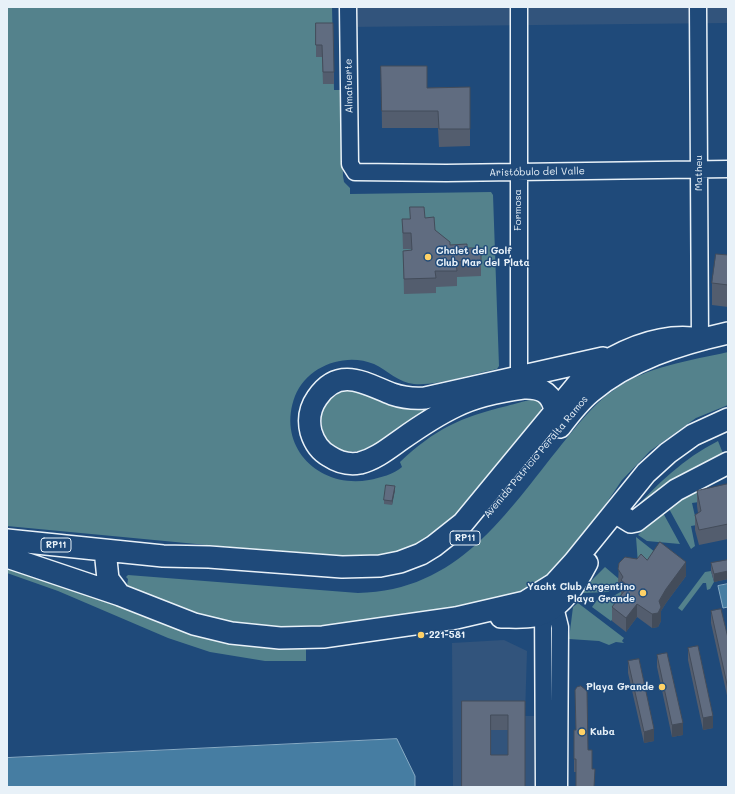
<!DOCTYPE html>
<html>
<head>
<meta charset="utf-8">
<style>
	body { margin:0 }
	#map { position:relative; width:735px; height:794px; overflow:hidden; background:#1f4a7a; font-family:Mali,sans-serif }
	canvas { display:block }
	.frame { position:absolute; inset:0; border:8px solid #e8f1f8; pointer-events:none }
</style>
</head>
<body>
<div id="map">
<canvas width="735" height="794"></canvas>
<div class="frame"></div>
</div>
<script>
const ctx = document.querySelector('canvas').getContext('2d');
ctx.lineJoin = 'round';
function paint(path, color) { ctx.fillStyle = color; ctx.fill(path, 'evenodd'); }
function trace(path, color, width, dash) { ctx.strokeStyle = color; ctx.lineWidth = width; ctx.lineCap = dash ? 'butt' : 'round'; ctx.setLineDash(dash || []); ctx.stroke(path); }
function label(font, color, halo, rows, align = 'center') {
  ctx.font = font + ' Mali,sans-serif'; ctx.lineWidth = 3; ctx.setLineDash([]); ctx.textBaseline = 'middle'; ctx.strokeStyle = halo; ctx.fillStyle = color; for (const [text, x, y, turn = 0] of rows) {
    ctx.save(); ctx.translate(x, y); ctx.rotate((+turn || 0) * Math.PI / 180); ctx.textAlign = isNaN(turn) ? turn : align; if (halo) ctx.strokeText(text, 0, 0); ctx.fillText(text, 0, 0); ctx.restore();
  }
}
const built = new Path2D(`
	M348,7H728V23L348,27Z
	M504,640L527,651L525,716H536V787H453L452,643Z`);
const green = new Path2D(`
	M7,7H332L334,90H341L343,176L344,182L350,188V194L491,192L493,195L499,366L497,369C473,374 437,386 414,384C399,383 387,370 374,364C345,352 307,366 295,396C276,446 318,489 369,480C380,478 394,474 402,467L400,462C435,429 461,417 507,406C516,404 528,399 537,400L541,405V411L546,414L440,535L394,554L354,559L7,526Z
	M728,352V405L696,418L650,451L622,480L561,570L537,586L504,600L346,624L307,627H272L226,622L202,616L151,597L127,586L128,579L126,577L128,575L358,593C458,591 505,515 562,444C578,425 593,404 614,390C647,366 689,361 728,352Z
	M341,389L450,398C429,412 382,447 358,451C328,457 312,423 327,400C330,395 337,392 341,389Z
	M718,441L724,456L632,512C658,483 683,459 718,441Z
	M696,489L699,502L692,503L697,525L691,526L695,546L691,549L668,507Z
	M662,511L680,544L647,541L638,535Z
	M636,537L660,556L638,564Z
	M7,560L306,647V661H265L210,652L168,638L58,591L7,573Z
	M605,567L619,579L620,584L608,592L583,593L584,588Z
	M711,571L714,582L710,589L707,590L706,583H703L682,611L678,608L705,572Z
	M624,590L628,600L611,621L592,607L597,600L610,598Z
	M578,603L624,638L622,641L624,643L616,642L609,645L599,641L569,639L573,607Z`);
const water = new Path2D(`
	M728,584V607L723,608L718,586Z
	M397,739L415,776V787H7V758Z`);
const minor = new Path2D(`
	M348,7L350,164L355,172L446,173L728,169
	M519,7V387
	M698,7L700,339
	M547,598L555,607L560,627L559,787
	M543,602L544,787`);
const major = new Path2D(`
	M555,411C552,393 541,387 523,388C501,391 476,396 456,406C437,415 419,427 402,439C389,448 376,459 360,463C349,465 338,462 329,456C320,451 314,442 311,432C308,420 310,408 317,398C339,365 366,384 392,394C404,398 413,399 425,398L603,358
	M560,427C569,415 579,402 591,392C629,360 679,344 728,333
	M615,512L631,522L636,521L676,490L728,463
	M7,540L163,556L209,557L342,567L380,566L400,562L421,554L434,546L463,523L586,374C618,352 660,332 700,339
	M105,550L108,579L120,595
	M7,557L120,595L194,624L231,633L280,638L323,637L456,618L525,602L554,584L574,562L646,473L668,453L693,435L728,419
	M501,617C512,617 524,618 535,616C560,611 576,584 587,563`);
const wall = new Path2D(`
	M316,23L334,72V84H323L322,57H316Z
	M381,66L427,88L470,87V146L439,147L438,128H382Z
	M410,207L425,218L435,230L450,245L467,248L481,261V276L457,277V286L436,287V293L404,294L403,251L411,250V249H403L402,219H410Z
	M728,255V307L712,305V283Z
	M728,484V539L699,545L695,530V515L698,513L697,506V491Z
	M395,490L392,505L384,504V500Z
	M637,559L647,560L686,576L666,603L661,611V621L658,627L652,628L637,617L626,632L612,621V607L621,594V587L618,583L619,563Z
	M728,560V579L714,582L711,571V563Z
	M711,611L728,638V700L711,623Z
	M688,648L713,728L703,730L688,660Z
	M657,655L683,735L672,737L657,667Z
	M628,661L654,741L644,743L628,673Z
	M577,687L576,772H574V730H576L575,690Z
	M462,701H525V787H462ZM491,730H508V755H491Z`);
const shadedWall = new Path2D(`
	M395,486V490L392,505V501Z
	M686,562V576L666,603L661,611V621L658,627L652,628V614L666,589Z
	M728,571V579L714,582V574Z
	M637,604V617L626,632V618Z
	M713,716V728L703,730V718Z
	M683,723V735L672,737V725Z
	M654,729V741L644,743V732Z`);
const building = new Path2D(`
	M316,23H333L334,72H323L322,45H316Z
	M381,66H427V88L470,87V129H439L438,111H382Z
	M410,207H424L425,218L434,217L435,230L450,242V245L467,244V248H481V261L456,262L457,271H435L436,278L404,279L403,251L412,250L411,233H403L402,219H410Z
	M716,254L728,255V285L712,283Z
	M728,484V524L699,530L695,515L701,511L697,491Z
	M386,485L395,486L392,501L384,500Z
	M660,542L686,562L666,589L659,601L661,607L658,613L652,614L637,604L626,618L612,607L628,586L621,580L623,577L618,569L619,563L625,557L637,559L641,554L647,560Z
	M728,560V571L714,574L711,563Z
	M721,609L728,638V689L711,611Z
	M698,646L713,716L703,718L688,648Z
	M667,653L683,723L672,725L657,655Z
	M639,659L654,729L644,732L628,661Z
	M581,686L587,691L588,750H592V769H595L594,787H576V759H574V730H576L575,690L577,687Z
	M462,701H525V787H462ZM491,715H508V755H491Z`);
const markers = [
	[428,257,4,"#ffd166"],
	[643,593,4,"#ffd166"],
	[421,635,4,"#ffd166"],
	[662,687,4,"#ffd166"],
	[582,732,4,"#ffd166"]
];
const shields = [
	[465,538,30],
	[56,545,30]
];
const shieldNames = [
	["RP11",465,538],
	["RP11",56,545]
];
const streetNames = [
	["Almafuerte",349,86,-91],
	["Aristóbulo del Valle",537,172,-1],
	["Matheu",699,173,-90],
	["Formosa",518,210,-90],
	["Avenida Patricio Peralta Ramos",536,457,-50]
];
const poiNames = [
	["Chalet del Golf",436,251],
	["Club Mar del Plata",436,263],
	["Yacht Club Argentino",635,587,"right"],
	["Playa Grande",635,599,"right"],
	["221-581",429,635],
	["Playa Grande",654,687,"right"],
	["Kuba",590,732]
];
paint(built, '#32547c');
paint(green, '#54828c');
paint(water, '#467da2');
trace(water, '#87abc4', 1);
trace(minor, '#e8f1f8', 19);
trace(major, '#e8f1f8', 24);
trace(minor, '#1f4a7a', 16);
trace(major, '#1f4a7a', 21);
paint(wall, '#535d6e');
paint(shadedWall, '#434c5a');
paint(building, '#606c80');
trace(building, '#434c5a', 1);
for (const [x, y, r, color] of markers) { const dot = new Path2D(); dot.arc(x, y, r, 0, 2 * Math.PI); ctx.fillStyle = color; ctx.fill(dot); trace(dot, '#1f4a7a', 1.5); }
for (const [x, y, w] of shields) { const box = new Path2D(); box.roundRect(x - w / 2, y - 7, w, 14, 3); ctx.fillStyle = '#1f4a7a'; ctx.fill(box); trace(box, '#e8f1f8', 1); }
label('bold 9px', '#e8f1f8', null, shieldNames);
label('10px', '#e8f1f8', '#1f4a7a', streetNames);
label('bold 10px', '#e8f1f8', '#1f4a7a', poiNames, 'left');
</script>
</body>
</html>
